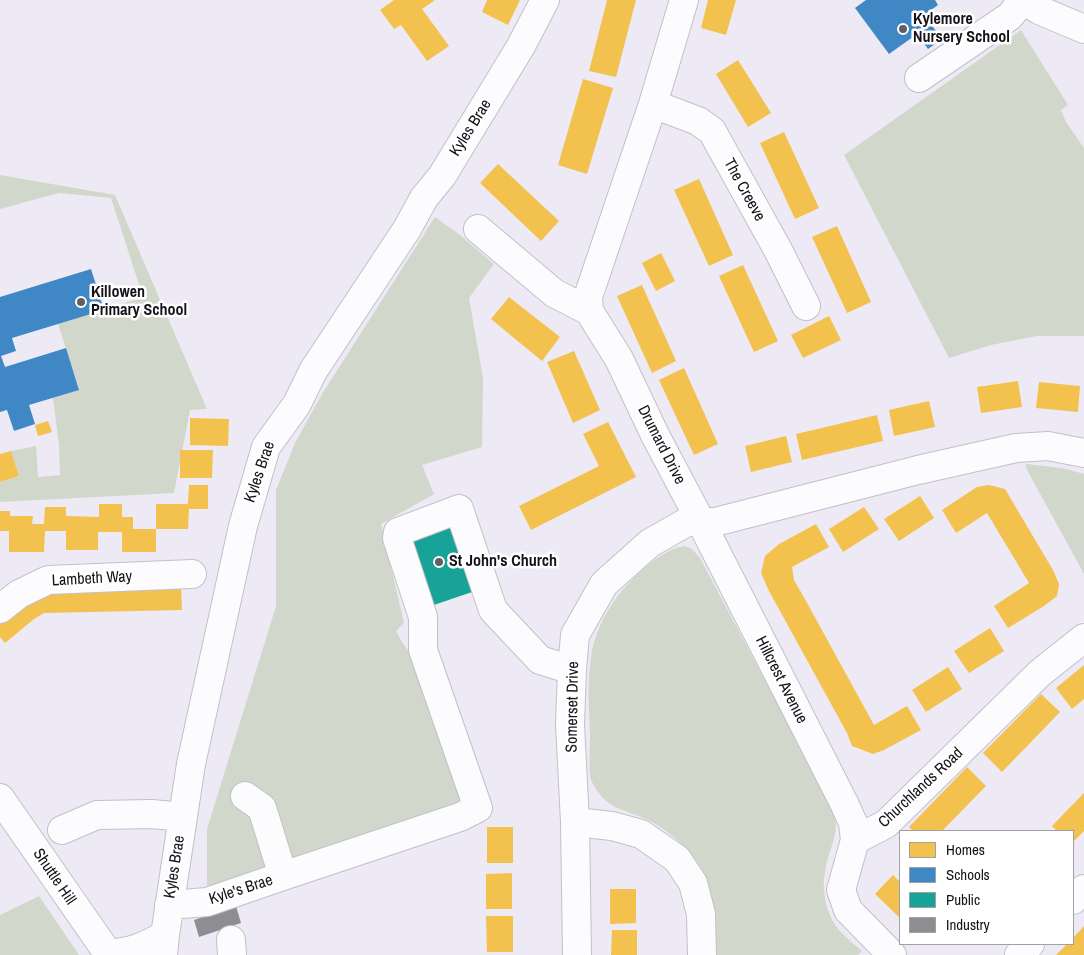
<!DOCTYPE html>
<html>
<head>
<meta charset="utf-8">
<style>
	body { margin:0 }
	#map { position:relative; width:1084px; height:955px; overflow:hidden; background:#edeaf5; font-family:"Archivo Narrow",sans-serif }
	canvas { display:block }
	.legend { position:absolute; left:899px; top:830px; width:175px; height:115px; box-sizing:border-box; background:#fff; border:1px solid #a1a1a3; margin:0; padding:6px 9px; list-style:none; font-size:15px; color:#151319 }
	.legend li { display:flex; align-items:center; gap:10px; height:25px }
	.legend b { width:25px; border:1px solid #a1a1a3 }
</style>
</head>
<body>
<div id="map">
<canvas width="1084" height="955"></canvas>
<ul class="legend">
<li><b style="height:14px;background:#f2c14e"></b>Homes</li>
<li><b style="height:14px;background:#3f88c5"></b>Schools</li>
<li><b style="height:14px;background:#17a398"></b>Public</li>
<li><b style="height:14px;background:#8d8d92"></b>Industry</li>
</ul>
</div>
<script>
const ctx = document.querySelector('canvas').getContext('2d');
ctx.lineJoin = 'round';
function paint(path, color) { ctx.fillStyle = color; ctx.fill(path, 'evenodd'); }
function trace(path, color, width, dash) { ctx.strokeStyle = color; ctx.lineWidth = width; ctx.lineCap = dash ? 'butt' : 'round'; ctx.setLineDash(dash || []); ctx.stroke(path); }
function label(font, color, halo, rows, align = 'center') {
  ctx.font = font + ' "Archivo Narrow",sans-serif'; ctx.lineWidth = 5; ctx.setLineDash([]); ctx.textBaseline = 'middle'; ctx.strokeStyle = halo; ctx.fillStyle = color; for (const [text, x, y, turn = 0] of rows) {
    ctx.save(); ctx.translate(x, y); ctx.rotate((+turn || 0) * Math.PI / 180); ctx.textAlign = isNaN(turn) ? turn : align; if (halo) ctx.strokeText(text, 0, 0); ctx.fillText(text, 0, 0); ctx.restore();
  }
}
const green = new Path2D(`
	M1021,30L1068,105L1061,110L1066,122L1084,148V336H1037L991,345L949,358L844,155Z
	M0,175L115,195L207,409L190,410L174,493L0,502V482L19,476L11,451L36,446L38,477L60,475L59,445L53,398L79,389L58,324L143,297L111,198L59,193L0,209Z
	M435,217L460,235L494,264L469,298L483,378L482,447L422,465L434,494L381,524L404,623L396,631L402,642L414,659L472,817L207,910V829L276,606V490L295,443L322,394Z
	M1026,464L1062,468L1084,474V574L1026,468Z
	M684,546L692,549L700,558L831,805C843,834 829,844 825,872C821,891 827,916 839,930C846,938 855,945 862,951L858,955H711C710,940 710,925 710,909C709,902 710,894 709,887C704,860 670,830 646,819C622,808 606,810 592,782C588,774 590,744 590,733C589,708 587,682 591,657C596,622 618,590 645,568C657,558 668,549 684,546Z
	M39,896L79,955H0V915Z`);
const homes = new Path2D(`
	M394,0H435L422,9L449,46L427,61L401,25L394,29L380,10Z
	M487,0H520L508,25L482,12Z
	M607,0H636L616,77L589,71Z
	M708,0H736L726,35L701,28Z
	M738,60L771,113L748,127L716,74Z
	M583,79L613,88L587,174L558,165Z
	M784,132L819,208L795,219L760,143Z
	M498,164L559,221L541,241L480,183Z
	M699,179L733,255L709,266L674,190Z
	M837,226L871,302L847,313L812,237Z
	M661,253L675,281L656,291L642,263Z
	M743,265L778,341L754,352L719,276Z
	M642,285L676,361L652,373L617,296Z
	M509,297L560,337L542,361L491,319Z
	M829,316L841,340L803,358L791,335Z
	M574,351L600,410L573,423L547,362Z
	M684,368L718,444L694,455L659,380Z
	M1018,381L1022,407L981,413L977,387Z
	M1039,382L1080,386L1078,412L1036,408Z
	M929,401L935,427L894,436L889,410Z
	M877,415L883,441L802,460L796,434Z
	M190,418L229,419L228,446L190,445Z
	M48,421L52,432L38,436L35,425Z
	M608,422L636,477L531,530L519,506L599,466L583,434Z
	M786,436L792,462L751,472L745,446Z
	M180,450H213L212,478H180Z
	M11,451L19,476L0,482V454Z
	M189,485H208V509H189L188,529H156V552H122V532H98V550H66V531H45L44,552H9V531H0V511H10V516H33L32,524H44L45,507H66V516L99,517V504H122V517H133V529H156V504H188Z
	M989,485L1005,489L1053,570L1059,584L1057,596L1044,606L1008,628L994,606L1029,583L987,513L956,533L942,510L977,487Z
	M920,496L934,518L899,541L884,519Z
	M864,507L879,529L843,552L829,529Z
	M816,524L829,547L792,567L794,580L806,601L874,725L907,706L921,730L884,750L873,754L852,746L847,733L769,591L761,573L765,556L779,544Z
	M181,586L182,610L44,613L34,619L5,643L0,637V624L44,589Z
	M990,628L1004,651L969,673L954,651Z
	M1084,665V699L1072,709L1056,688Z
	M948,667L962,689L926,712L912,690Z
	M1041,694L1060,712L1002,772L983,753Z
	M967,767L986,786L942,831H913L909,827Z
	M1084,793V831L1073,842V831H1057L1052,826Z
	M487,827H513V863H487Z
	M512,873V909H486V874Z
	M893,875L900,882V918L875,894Z
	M610,889H636V923L610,924Z
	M486,916H513V952H487Z
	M1084,926V955H1056L1067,944H1073V938Z
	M612,930H637V955H611Z`);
const schools = new Path2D(`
	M866,0H935L938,5L924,15L942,39L928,49L917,34L889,54L855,8Z
	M91,269L104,310L12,338L16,351L1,356L5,367L66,348L79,390L29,405L35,424L14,431L7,410L0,412V297Z`);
const public = new Path2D(`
	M453,516L478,590L425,608L400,533Z`);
const industry = new Path2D(`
	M236,906L241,923L199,937L194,920Z`);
const minor = new Path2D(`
	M684,0L653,104L588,297L589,311L619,359L655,435L701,522L844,803L853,823L855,840L841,890L848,910L892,955
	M1023,0L1039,10L1084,29
	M919,78L1010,16L1023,0
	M653,104L698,121L712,131L778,250L806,306
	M478,229L554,293L589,311
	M0,609L19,594L48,580L192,574
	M245,796L262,808L283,876L460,817L478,808L423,650V617L397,538L398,532L459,509L493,610L540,660L572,670
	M0,798L109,955
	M575,822L612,826L641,834L677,859L693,883L701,914L702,955
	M62,830L97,815L152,814L183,817
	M855,840L886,824L1040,673L1084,638
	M1073,900L1084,889
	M169,905L207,902L283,876
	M231,940L232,955
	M108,954C132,952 144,947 165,935
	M163,955L165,935L191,764L243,526L266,447L297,404L313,371L407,229L424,198L442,176L521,46L545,0
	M577,955L575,822L570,724L572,670L575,635L604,584L650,543L687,522H715L918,470L1016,448L1048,446L1084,453
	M1019,955L1030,944`);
const markers = [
	[903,29,5,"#615e66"],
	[81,302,5,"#615e66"],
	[439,562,5,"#615e66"]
];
const poiNames = [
	["Kylemore",913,20],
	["Nursery School",913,38],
	["Killowen",91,293],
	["Primary School",91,311],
	["St John's Church",449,562]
];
const streetNames = [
	["Kyles Brae",471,128,-58],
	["The Creeve",744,190,61],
	["Drumard Drive",661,445,63],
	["Kyles Brae",260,472,-71],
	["Lambeth Way",92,579,-3],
	["Hillcrest Avenue",781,680,63],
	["Somerset Drive",573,707,-89],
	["Churchlands Road",921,788,-43],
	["Kyles Brae",175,867,-81],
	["Shuttle Hill",54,877,56],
	["Kyle's Brae",241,890,-18]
];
paint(green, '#d2d7cb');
paint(homes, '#f2c14e');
paint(schools, '#3f88c5');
paint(public, '#17a398');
paint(industry, '#8d8d92');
trace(minor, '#c2c0c7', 30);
trace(minor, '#fcfcfe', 28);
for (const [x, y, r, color] of markers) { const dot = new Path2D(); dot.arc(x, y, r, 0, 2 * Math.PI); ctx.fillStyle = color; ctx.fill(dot); trace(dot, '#fff', 2); }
label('bold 16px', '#151319', '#fff', poiNames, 'left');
label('16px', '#151319', '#fff', streetNames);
</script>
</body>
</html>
